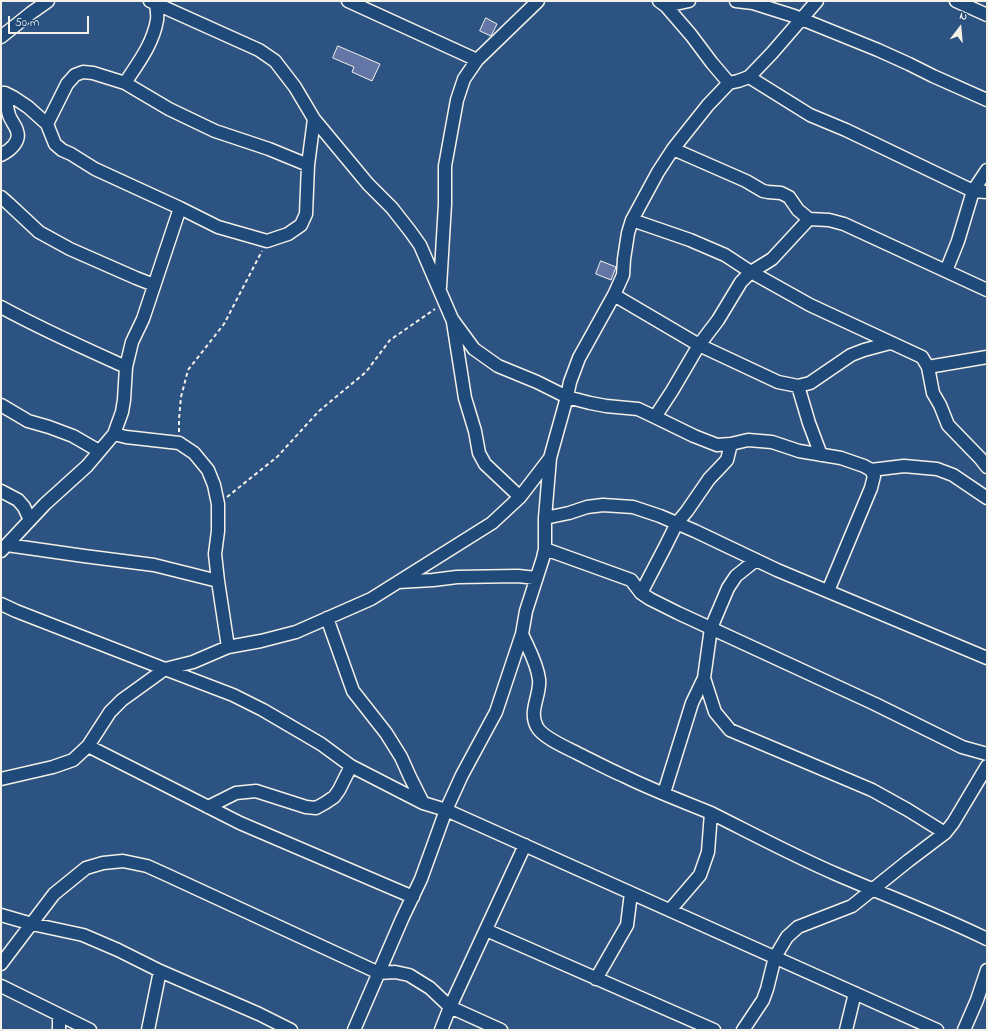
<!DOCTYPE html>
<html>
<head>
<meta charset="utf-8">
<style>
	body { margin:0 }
	#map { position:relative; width:988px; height:1031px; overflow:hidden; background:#2d5383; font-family:"Indie Flower",sans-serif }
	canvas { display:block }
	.frame { position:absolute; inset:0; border:2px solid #f4f1e8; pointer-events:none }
	.north { position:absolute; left:940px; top:8px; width:40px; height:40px; -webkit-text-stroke:3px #1f4a7a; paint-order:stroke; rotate:16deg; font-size:11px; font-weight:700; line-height:16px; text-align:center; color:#f4f1e8 }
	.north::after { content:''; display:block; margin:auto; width:14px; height:18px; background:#f4f1e8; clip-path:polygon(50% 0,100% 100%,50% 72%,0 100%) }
	.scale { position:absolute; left:8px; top:16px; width:81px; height:18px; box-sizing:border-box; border:2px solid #f4f1e8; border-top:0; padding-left:5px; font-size:12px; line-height:14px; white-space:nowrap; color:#f4f1e8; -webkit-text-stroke:3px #1f4a7a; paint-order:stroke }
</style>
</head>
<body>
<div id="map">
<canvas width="988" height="1031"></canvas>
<div class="frame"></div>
<div class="north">N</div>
<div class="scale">50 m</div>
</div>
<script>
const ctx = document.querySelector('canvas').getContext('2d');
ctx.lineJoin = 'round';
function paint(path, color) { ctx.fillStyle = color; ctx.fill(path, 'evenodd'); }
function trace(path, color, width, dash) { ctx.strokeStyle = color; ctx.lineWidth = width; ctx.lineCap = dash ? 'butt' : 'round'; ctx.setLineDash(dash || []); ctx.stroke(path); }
const building = new Path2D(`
	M486,18L497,24L491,36L480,31Z
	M338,46L380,64L372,81L352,72L354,67L333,58Z
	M601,261L616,267L611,280L596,274Z`);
const path = new Path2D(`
	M179,432V419L181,397L188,370L224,324L262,251
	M227,497L277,457L319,411L366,372L390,340L435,309`);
const minor = new Path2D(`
	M150,1L259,50L275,61L295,87L314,119L368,184L392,208L410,231L420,245L452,319L474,349L498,366L537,382L567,397L590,403L606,406L638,409L655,417L672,391L699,345L718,320L741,282L751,272L772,259L809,219L798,210L789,197L781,193L768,192L763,191L746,181L673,149L708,105L729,83L712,63L691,35L666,6L659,1
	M348,1L477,60
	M736,1L753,3L794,16L878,50L909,64L933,76L987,100
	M956,1L987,15
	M666,6L689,1
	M1,37L31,13L48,1
	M749,77L810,115L846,130L973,191L958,241L946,271
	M125,83C138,63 153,44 157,20C158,14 156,7 156,1
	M729,83L738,81L749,77L772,53L817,1
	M1,93H5L13,97L28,107L47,124L55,144L62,150L71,154L95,169L180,208L218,227L267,241L288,234L301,225L306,214L308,165L314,119
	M47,124L67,84L75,75L83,72L93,73L125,83L169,109L215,131L269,149L308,165
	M1,155C9,151 21,142 17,131C16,126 11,121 9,115C7,108 6,100 5,93
	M987,170L973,191L987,192
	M1,197L9,204L39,232L70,249L136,278L154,285
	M809,219L829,220L844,224L987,290
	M632,220L690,240L725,255L751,272L810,305L922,357L928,367L933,393L940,405L948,425L980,458L987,467
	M440,287L445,204V166L457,100L464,79L477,60L538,1
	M614,295L699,345L778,382L798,386L810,383L851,355L864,350L890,343
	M1,307C41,329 84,348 126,367
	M453,322L465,398L475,431L479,453L485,464L520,497
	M928,367L987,357
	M798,386L809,423L821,455
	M1,405L28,421L49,427L73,436L99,451
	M655,417L694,436L717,445L731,444L748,440L772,442L799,451L841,458L864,466L871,470L874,476L871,488L828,591
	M114,434L126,437L179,443L194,453L208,470L214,485L218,504V531L215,554L218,581L228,647
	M871,470L904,466L937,469L953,475L987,498
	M1,491L18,500L24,507L30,520
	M545,518L569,513L587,507L603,505L633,507L660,516L695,531L777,570L987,658
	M7,545L84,556L154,565L218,581
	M545,549L631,580L641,593L650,599L678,613L875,704L962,747L987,754
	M1,551L45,504L87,466L114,434L122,412L124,400L126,367L132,342L143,319L180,208
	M756,560L736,576L728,588L711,628L704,678L715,712L730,730L872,790L908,810L945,833
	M398,582L433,580L457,577L518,576L536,578
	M641,593L665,547L677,523L687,511L709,479L727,460L731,444
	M1,604L16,611L165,669L233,695L263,710L321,744L351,766L423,803L446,810L937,1030
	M327,618L353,691L386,733L401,757L410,777L423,803
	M522,634C528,648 537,663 539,679C541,695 528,711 537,727C542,737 567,748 577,753C593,761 608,769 624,776C652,790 682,801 711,813L708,852L700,875L670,910
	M88,746L240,823L413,897
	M1,779L53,767L73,760L88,746L110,712L122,700L165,669L193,662L228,647L261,641L296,632L371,599L492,523L520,497L550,458
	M664,793L692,703L704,678
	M208,807L236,793L256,791L306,807L316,808L325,803L334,797L339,790L351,766
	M711,813C753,834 794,856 836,874C887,896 938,915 987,939
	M1,915L32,924L83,935L118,950L160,971
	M486,930L714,1030
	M1,964L54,894L86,868L103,863L123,861L147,866L167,875L379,973L395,972L409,975L430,988L450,1007L501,1030
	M596,979L627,925L631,893
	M1,986L90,1030
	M59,1015V1030
	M148,1030L160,971L259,1014L291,1030
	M354,1030L402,919L421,879L446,810L462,775L496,712L522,634L526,611L543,558L545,549V518L550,458L567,397L570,382L579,358L614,295L623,275L624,259L628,233L632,220L658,172L673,149
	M441,1030L450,1007L525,845
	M743,1030L763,1000L767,989L775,957L787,937L798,927L852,906L908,861L945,833L953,823L987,766
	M846,1030L855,993
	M964,1030L977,1000L987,970`);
paint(building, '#6376a5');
trace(building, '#f4f1e8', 1);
trace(minor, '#f4f1e8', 15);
trace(path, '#f4f1e8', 2, [4, 3]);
trace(minor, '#1f4a7a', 12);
</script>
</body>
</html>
